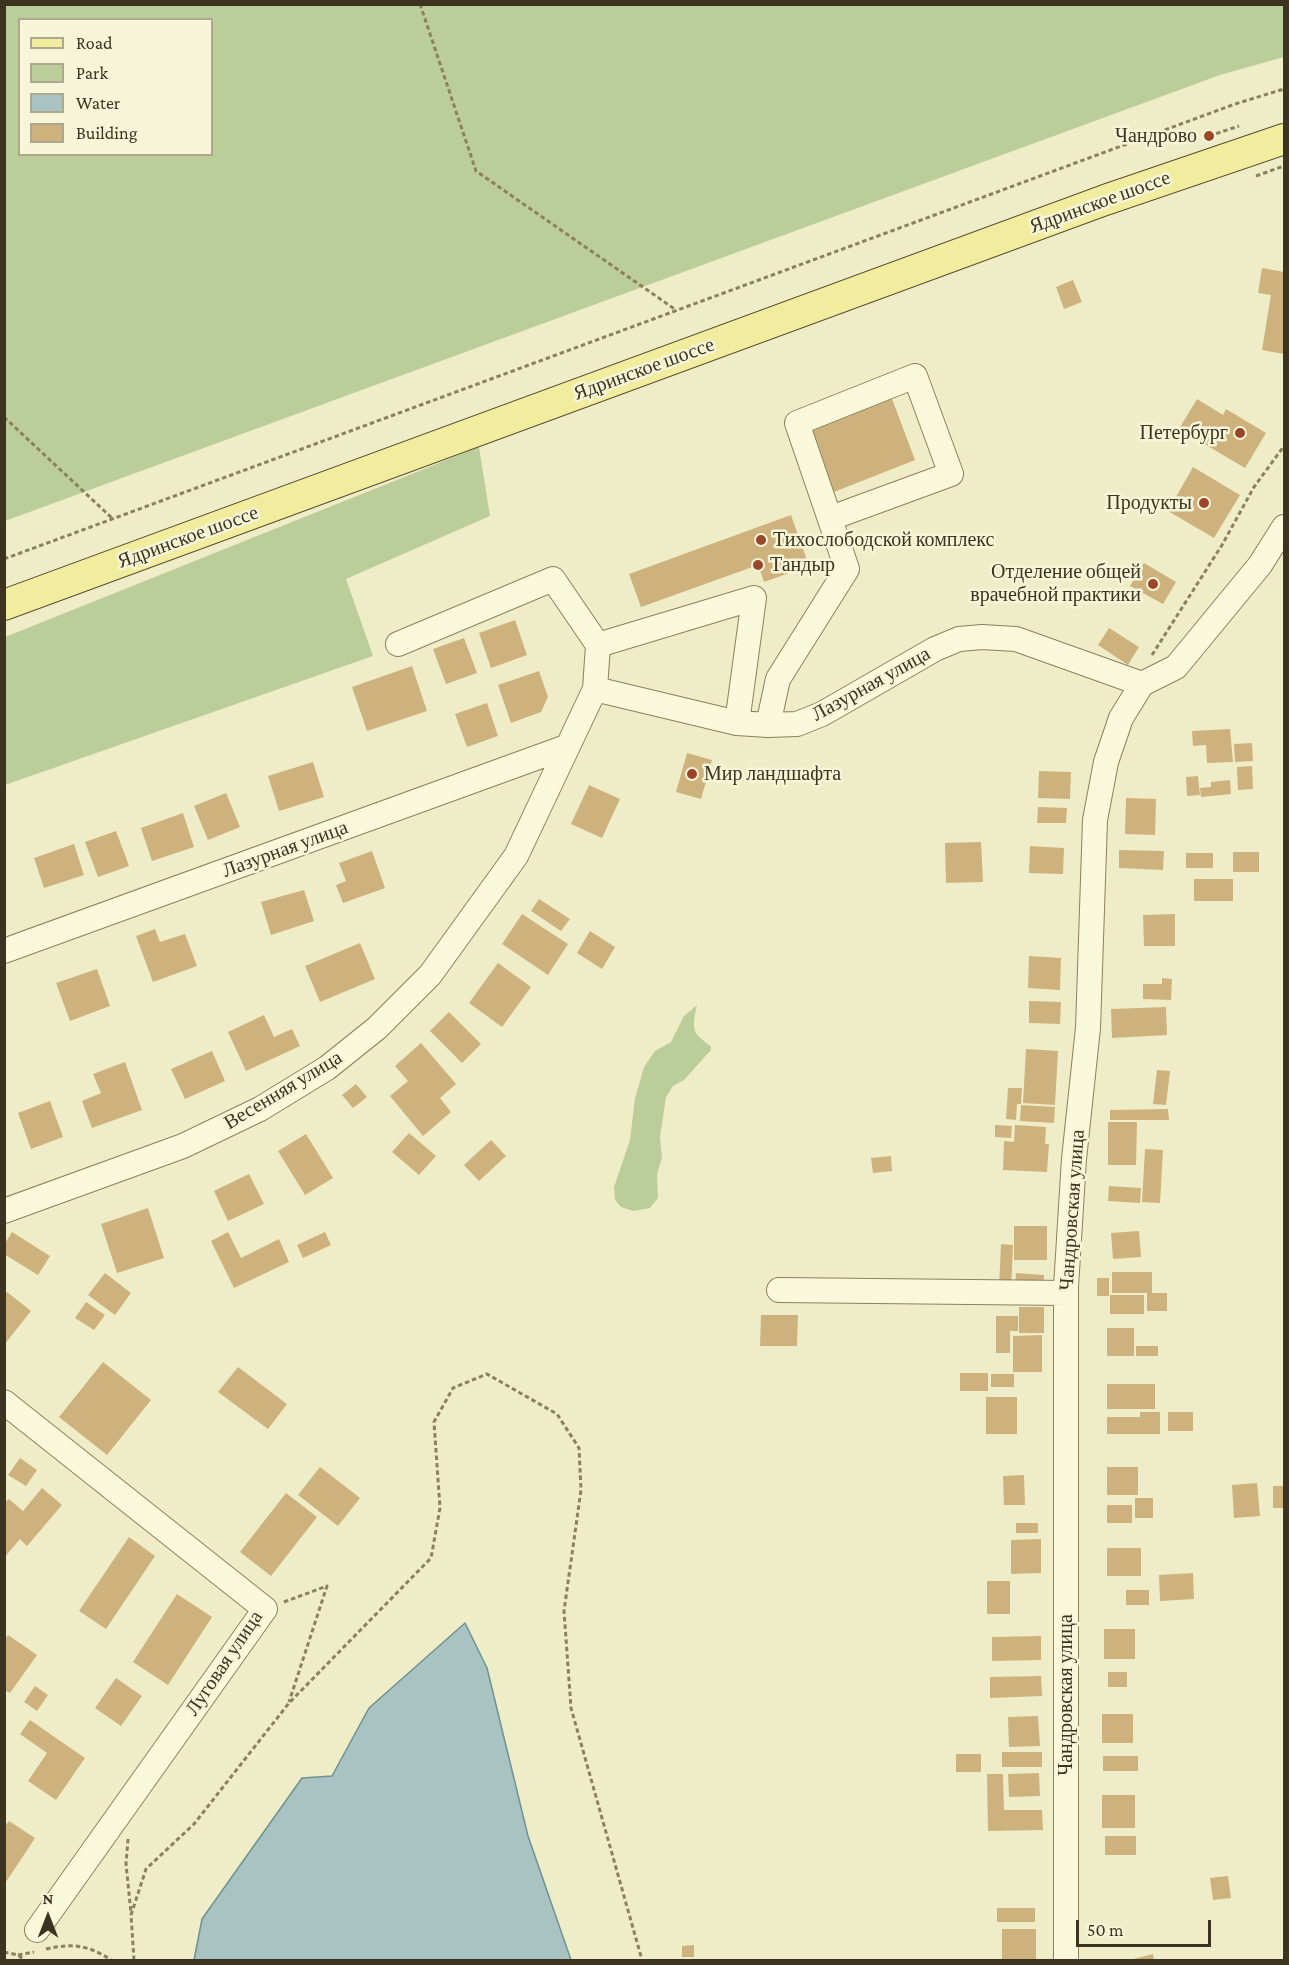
<!DOCTYPE html>
<html>
<head>
<meta charset="utf-8">
<style>
	body { margin:0 }
	#map { position:relative; width:1289px; height:1965px; overflow:hidden; background:#efedc7; font-family:"Crimson Pro",serif }
	canvas { display:block }
	.frame { position:absolute; inset:0; border:6px solid #3c3420; pointer-events:none }
	.legend { position:absolute; left:18px; top:18px; width:195px; height:138px; box-sizing:border-box; background:#f6f5d7; border:2px solid #aca88e; margin:0; padding:8px 10px; list-style:none; font-size:18px; color:#3c3420 }
	.legend li { display:flex; align-items:center; gap:12px; height:30px }
	.legend b { width:30px; border:2px solid #aca88e }
	.north { position:absolute; left:18px; top:1887px; width:60px; height:60px; -webkit-text-stroke:4px #f6f5d7; paint-order:stroke; rotate:0deg; font-size:16px; font-weight:700; line-height:24px; text-align:center; color:#3c3420 }
	.north::after { content:''; display:block; margin:auto; width:21px; height:27px; background:#3c3420; clip-path:polygon(50% 0,100% 100%,50% 72%,0 100%) }
	.scale { position:absolute; left:1076px; top:1920px; width:135px; height:27px; box-sizing:border-box; border:3px solid #3c3420; border-top:0; padding-left:8px; font-size:18px; line-height:21px; white-space:nowrap; color:#3c3420; -webkit-text-stroke:4px #f6f5d7; paint-order:stroke }
</style>
</head>
<body>
<div id="map">
<canvas width="1289" height="1965"></canvas>
<div class="frame"></div>
<ul class="legend">
<li><b style="height:8px;background:#f2ec9f"></b>Road</li>
<li><b style="height:16px;background:#bbce9a"></b>Park</li>
<li><b style="height:16px;background:#a8c3c2"></b>Water</li>
<li><b style="height:16px;background:#ceb27d"></b>Building</li>
</ul>
<div class="north">N</div>
<div class="scale">50 m</div>
</div>
<script>
const ctx = document.querySelector('canvas').getContext('2d');
ctx.lineJoin = 'round';
function paint(path, color) { ctx.fillStyle = color; ctx.fill(path, 'evenodd'); }
function trace(path, color, width, dash) { ctx.strokeStyle = color; ctx.lineWidth = width; ctx.lineCap = dash ? 'butt' : 'round'; ctx.setLineDash(dash || []); ctx.stroke(path); }
function label(font, color, halo, rows, align = 'center') {
  ctx.font = font + ' "Crimson Pro",serif'; ctx.lineWidth = 5; ctx.setLineDash([]); ctx.textBaseline = 'middle'; ctx.strokeStyle = halo; ctx.fillStyle = color; for (const [text, x, y, turn = 0] of rows) {
    ctx.save(); ctx.translate(x, y); ctx.rotate((+turn || 0) * Math.PI / 180); ctx.textAlign = isNaN(turn) ? turn : align; if (halo) ctx.strokeText(text, 0, 0); ctx.fillText(text, 0, 0); ctx.restore();
  }
}
const green = new Path2D(`
	M5,4H1284V57L1220,75L5,521ZM20,20H212V154H20Z
	M479,447L490,516L346,579L373,656L5,785V637Z
	M697,1005C692,1028 691,1033 711,1046V1050L684,1080L673,1086L666,1097L660,1137L662,1158L657,1174L658,1198L650,1208L633,1211L621,1207L615,1200L614,1187L630,1140L635,1098L644,1067L655,1051L671,1042L684,1016Z`);
const water = new Path2D(`
	M465,1623L487,1668L528,1836L571,1960H194L202,1919L302,1778L332,1776L369,1708Z`);
const building = new Path2D(`
	M1262,268L1284,272V354L1262,350L1271,295L1258,293Z
	M1073,280L1082,302L1064,309L1056,287Z
	M889,391L915,460L834,492L807,423Z
	M1197,399L1223,415L1226,409L1266,433L1245,468L1179,429Z
	M1193,467L1240,495L1214,538L1168,511Z
	M791,515L809,566L764,582L758,565L641,607L629,574Z
	M1144,563L1176,582L1163,604L1130,586Z
	M515,620L527,655L491,668L479,633Z
	M1109,628L1139,647L1128,665L1098,645Z
	M464,638L477,673L446,684L433,649Z
	M412,666L427,711L367,731L352,687Z
	M539,671L548,697L541,712L511,723L498,685Z
	M487,703L498,736L467,747L455,714Z
	M1230,729L1233,762L1207,763L1206,745L1193,746L1192,731Z
	M1252,743L1253,761L1235,762L1234,744Z
	M687,753L712,760L701,799L676,792Z
	M313,762L324,797L279,811L268,776Z
	M1252,766L1253,789L1238,790L1237,767Z
	M1039,771L1071,772L1070,799L1038,798Z
	M1198,776L1200,795L1187,796L1186,777Z
	M1230,780L1231,794L1201,797L1200,788L1211,787V782Z
	M589,785L620,799L602,838L571,824Z
	M226,793L240,827L208,840L194,806Z
	M1126,798L1156,799L1155,835L1125,834Z
	M1038,807L1067,808L1066,823H1037Z
	M183,813L194,847L152,861L141,828Z
	M116,831L129,866L98,877L85,842Z
	M981,842L983,882L946,883L945,843Z
	M74,844L84,875L44,888L34,858Z
	M1030,846L1064,848L1063,874L1029,873Z
	M1119,850L1164,851L1163,870L1119,868Z
	M372,851L385,888L343,903L336,885L346,881L339,863Z
	M1233,852H1259V872H1233Z
	M1186,853H1213V868H1186Z
	M1194,879H1233V901H1194Z
	M304,890L314,921L271,935L261,902Z
	M539,899L570,919L561,931L531,911Z
	M522,914L568,944L548,975L502,944Z
	M1175,914V946H1144L1143,915Z
	M155,929L160,942L185,934L197,966L153,982L136,936Z
	M590,931L615,947L602,969L577,953Z
	M360,943L375,979L320,1002L305,966Z
	M1029,956L1061,958L1060,990L1028,988Z
	M498,963L531,987L502,1027L469,1003Z
	M97,969L110,1006L70,1021L56,983Z
	M1162,978L1172,979L1171,1000L1143,999V984H1162Z
	M1029,1001L1061,1002L1060,1024L1029,1023Z
	M1166,1007L1167,1035L1112,1038L1111,1009Z
	M449,1012L481,1044L462,1063L430,1031Z
	M264,1015L274,1037L292,1029L300,1046L246,1071L228,1032Z
	M421,1043L456,1084L440,1098L451,1112L423,1136L390,1096L408,1081L395,1066Z
	M1026,1049L1058,1051L1055,1105L1023,1103Z
	M212,1051L225,1081L185,1099L171,1069Z
	M125,1062L142,1110L92,1128L82,1101L101,1093L93,1074Z
	M1157,1070L1170,1071L1166,1105L1153,1104Z
	M356,1084L367,1097L353,1108L342,1095Z
	M1008,1088H1022L1021,1104H1017L1016,1120L1006,1119Z
	M50,1101L63,1137L31,1149L18,1113Z
	M1021,1105L1055,1107L1054,1123L1020,1121Z
	M1168,1109L1169,1120H1110V1110Z
	M1108,1122H1137L1136,1165H1108Z
	M995,1125L1012,1126L1011,1138L995,1137Z
	M1015,1125L1046,1127L1045,1144H1049L1047,1172L1003,1170L1004,1141L1014,1142Z
	M409,1133L436,1156L419,1175L392,1152Z
	M306,1134L333,1178L305,1195L278,1151Z
	M491,1140L506,1156L479,1181L464,1165Z
	M1145,1149L1163,1150L1160,1203L1142,1202Z
	M891,1156L892,1171L873,1173L871,1158Z
	M249,1174L264,1204L228,1221L214,1191Z
	M1109,1186L1141,1188L1140,1203L1108,1201Z
	M148,1208L164,1258L117,1273L101,1224Z
	M1014,1226H1047V1260H1014Z
	M1139,1231L1141,1257L1113,1259L1111,1233Z
	M12,1232L50,1256L38,1275L4,1254V1245Z
	M228,1232L241,1258L279,1239L289,1262L234,1288L211,1241Z
	M325,1232L331,1245L303,1258L297,1245Z
	M1001,1244L1013,1245L1011,1288L999,1287Z
	M1112,1272H1152V1293H1167V1311H1147V1293H1112Z
	M105,1273L131,1293L115,1315L88,1295Z
	M1016,1273L1044,1275L1043,1291L1015,1289Z
	M1097,1278H1109V1296H1097Z
	M7,1292L31,1311L4,1345V1295Z
	M1110,1295H1144V1314H1110Z
	M86,1302L105,1315L94,1330L75,1318Z
	M1019,1307H1044V1333H1019Z
	M761,1315H798L797,1346H760Z
	M996,1316H1018V1331H1010V1353H996Z
	M1107,1328H1134V1356H1107Z
	M1042,1335V1372H1013V1336Z
	M1136,1346H1158V1356H1136Z
	M103,1362L151,1400L107,1455L59,1417Z
	M238,1367L287,1404L268,1429L218,1392Z
	M960,1373H988V1391H960Z
	M991,1374H1014V1387H991Z
	M1107,1384H1155V1409H1107Z
	M986,1397H1017V1434H986Z
	M1140,1412H1160V1434H1107V1417H1140Z
	M1168,1412H1193V1431H1168Z
	M20,1458L37,1470L26,1486L8,1475Z
	M320,1467L360,1498L338,1526L298,1495Z
	M1107,1467H1138V1495H1107Z
	M1024,1475L1025,1505H1004L1003,1476Z
	M1257,1483L1260,1516L1234,1518L1232,1485Z
	M1273,1486H1284V1508H1273Z
	M42,1488L62,1505L27,1546L20,1539L4,1558V1503L9,1499L23,1511Z
	M286,1493L317,1517L271,1576L240,1552Z
	M1135,1498H1153V1518H1135Z
	M1107,1505H1132V1523H1107Z
	M1016,1523H1038V1533H1016Z
	M129,1537L155,1556L106,1629L79,1611Z
	M1041,1539V1573L1011,1574V1540Z
	M1107,1548H1141V1576H1107Z
	M1193,1573L1194,1599L1160,1601L1159,1575Z
	M987,1581H1010V1614H987Z
	M1126,1590H1149V1605H1126Z
	M177,1594L212,1617L168,1685L133,1662Z
	M1104,1629H1135V1659H1104Z
	M8,1635L37,1655L10,1693L4,1690V1641Z
	M1041,1636V1660L992,1661V1637Z
	M1108,1672H1127V1687H1108Z
	M1041,1676L1042,1696L990,1698V1677Z
	M116,1678L142,1696L121,1726L95,1708Z
	M35,1686L48,1695L37,1711L24,1702Z
	M1102,1714H1133V1743H1102Z
	M1038,1716L1040,1746L1009,1747L1008,1717Z
	M30,1720L85,1758L56,1800L28,1781L47,1753L20,1734Z
	M1002,1752H1042V1767H1002Z
	M956,1754H981V1772H956Z
	M1103,1756H1138V1771H1103Z
	M1039,1773L1040,1796L1009,1797L1008,1774Z
	M987,1774H1003L1004,1810H1042L1043,1830L988,1831Z
	M1102,1795H1135V1828H1102Z
	M9,1821L35,1838L4,1885V1827Z
	M1105,1836H1136V1855H1105Z
	M1228,1876L1231,1898L1213,1900L1210,1878Z
	M997,1908H1035V1922H997Z
	M1002,1929H1036V1960H1002Z
	M694,1945V1957H682V1946Z
	M1153,1954L1154,1960H1129Z`);
const path = new Path2D(`
	M420,4L476,171L676,310
	M1209,136L1239,126
	M1256,176L1284,166
	M4,417L113,519
	M4,559L1235,104L1284,89
	M1152,655L1222,545L1254,487L1284,446
	M284,1602L327,1586L289,1702
	M128,1839L126,1864L131,1913
	M46,1949C73,1943 88,1945 111,1960
	M4,1952L18,1955L24,1960
	M18,1955L34,1952
	M134,1960L131,1915L146,1869L194,1824L289,1703L431,1558L440,1508L434,1422L453,1388L487,1374L557,1414L579,1448L581,1490L564,1611L571,1708L642,1960`);
const minor = new Path2D(`
	M398,644L553,579L598,645
	M595,689L737,723L768,725L797,724L822,714L935,649L959,639L982,637L1016,639L1142,684
	M768,725L778,679L847,569L797,423L915,376L951,474L831,518
	M4,951L566,747
	M4,1211L183,1146L260,1109L327,1068L377,1028L430,975L516,856L595,689L598,645L754,598L737,723
	M779,1290L1066,1293
	M4,1402L265,1609L37,1930
	M1066,1960V1287L1074,1159L1088,1028L1095,820L1106,762L1121,718L1142,684L1176,667L1260,565L1284,527`);
const major = new Path2D(`
	M4,605L1105,200L1284,139`);
const markers = [
	[1209,136,6,"#9b452b"],
	[1240,433,6,"#9b452b"],
	[1204,503,6,"#9b452b"],
	[761,540,6,"#9b452b"],
	[758,565,6,"#9b452b"],
	[1153,584,6,"#9b452b"],
	[692,774,6,"#9b452b"]
];
const poiNames = [
	["Чандрово",1197,136],
	["Петербург",1228,433],
	["Продукты",1192,503],
	["Тихослободской комплекс",773,540,"left"],
	["Тандыр",770,565,"left"],
	["Отделение общей",1141,572],
	["врачебной практики",1141,595],
	["Мир ландшафта",704,774,"left"]
];
const streetNames = [
	["Ядринское шоссе",1100,202,-20],
	["Ядринское шоссе",644,369,-20],
	["Ядринское шоссе",188,537,-20],
	["Лазурная улица",871,684,-29],
	["Лазурная улица",285,849,-20],
	["Весенняя улица",283,1090,-31],
	["Чандровская улица",1072,1210,-86],
	["Луговая улица",224,1663,-56],
	["Чандровская улица",1066,1695,-90]
];
paint(green, '#bbce9a');
paint(water, '#a8c3c2');
trace(water, '#6e9292', 1.5);
paint(building, '#ceb27d');
trace(minor, '#8b815c', 26);
trace(major, '#594d30', 32);
trace(path, '#8b815c', 3, [4.5, 3]);
trace(minor, '#f9f8db', 24);
trace(major, '#f2ec9f', 30);
for (const [x, y, r, color] of markers) { const dot = new Path2D(); dot.arc(x, y, r, 0, 2 * Math.PI); ctx.fillStyle = color; ctx.fill(dot); trace(dot, '#f6f5d7', 2); }
label('20px', '#3c3420', '#f6f5d7', poiNames, 'right');
label('20px', '#3c3420', '#f6f5d7', streetNames);
</script>
</body>
</html>
